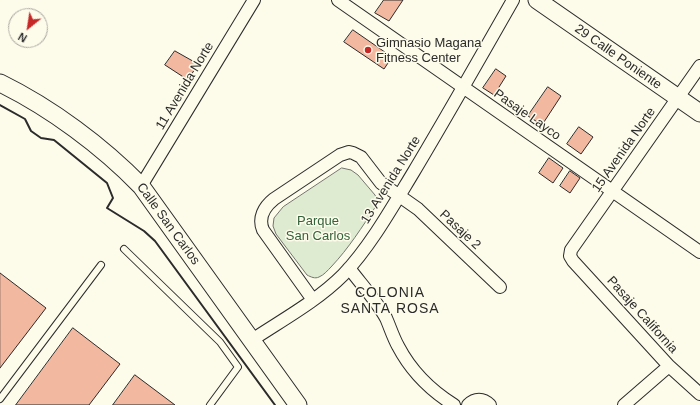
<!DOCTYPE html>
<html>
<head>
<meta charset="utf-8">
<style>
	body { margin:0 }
	#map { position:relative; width:700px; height:405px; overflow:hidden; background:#fdfbea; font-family:Arial,sans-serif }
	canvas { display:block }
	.north { position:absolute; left:8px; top:8px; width:40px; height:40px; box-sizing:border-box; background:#fdfbea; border:1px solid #a9a89e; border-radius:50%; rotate:210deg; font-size:11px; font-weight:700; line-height:16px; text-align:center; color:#2b2b2b }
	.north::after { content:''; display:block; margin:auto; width:14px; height:18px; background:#c62828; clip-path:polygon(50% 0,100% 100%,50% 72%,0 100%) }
</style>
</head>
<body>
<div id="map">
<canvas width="700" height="405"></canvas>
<div class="north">N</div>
</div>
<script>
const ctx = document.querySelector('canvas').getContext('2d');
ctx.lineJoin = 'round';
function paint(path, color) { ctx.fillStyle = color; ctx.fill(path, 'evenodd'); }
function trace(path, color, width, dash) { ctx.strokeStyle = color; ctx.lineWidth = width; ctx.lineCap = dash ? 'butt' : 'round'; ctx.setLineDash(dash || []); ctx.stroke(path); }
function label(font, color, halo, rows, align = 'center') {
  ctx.font = font + ' Arial,sans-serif'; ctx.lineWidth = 3; ctx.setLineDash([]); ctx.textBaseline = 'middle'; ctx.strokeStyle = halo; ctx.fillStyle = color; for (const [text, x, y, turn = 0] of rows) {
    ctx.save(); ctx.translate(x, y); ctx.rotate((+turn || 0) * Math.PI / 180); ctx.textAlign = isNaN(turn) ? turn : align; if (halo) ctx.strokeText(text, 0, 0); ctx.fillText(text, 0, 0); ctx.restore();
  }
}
const green = new Path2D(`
	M342,168L351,170L358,175L375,195L377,200L376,206C362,227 349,248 331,267C328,270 324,275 319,277C315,279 311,277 307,275L276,234L273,226L274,218L283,207Z`);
const building = new Path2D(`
	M384,0H403L389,21L375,13Z
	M353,30L392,57L384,69L344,42Z
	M175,51L198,64L188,80L165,65Z
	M496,69L506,76L494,95L483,88Z
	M548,87L561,96L542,125L528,116Z
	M579,127L593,137L581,154L567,144Z
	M549,158L563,168L553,183L539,173Z
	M570,171L580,178L570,193L560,186Z
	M0,273L46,308L0,368Z
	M73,328L120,364L89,405H16Z
	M135,375L175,405H113Z`);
const lane = new Path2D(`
	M124,249L220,342L238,367L210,405
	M0,399L101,265`);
const street = new Path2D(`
	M338,0L700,252
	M700,66L571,250L570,256L573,261L669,366L700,394
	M141,186L254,0
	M349,268C361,284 376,300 386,318C390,327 393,337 398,346C411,371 430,390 454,405
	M313,300L263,230C258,218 264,207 274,199L340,155L349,152L353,153L361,157L381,183L418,209L500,287
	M252,340C282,320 317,301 343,275C370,247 393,206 413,173C447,116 480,58 513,0
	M468,405C475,398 483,398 490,405
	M624,405L669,366`);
const secondary = new Path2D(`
	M537,0L700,113
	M0,83C51,108 102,146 141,186L298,405`);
const wall = new Path2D(`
	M0,105L25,119L31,131L41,138L54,140L107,183L113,198L107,208L144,231L155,241L275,405`);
const markers = [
	[368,50,4,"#c62828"]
];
const poiNames = [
	["Gimnasio Magana",376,43],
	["Fitness Center",376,58]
];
const streetNames = [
	["29 Calle Poniente",618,57,35],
	["11 Avenida Norte",185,86,-59],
	["Pasaje Layco",527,115,35],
	["15 Avenida Norte",624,150,-55],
	["13 Avenida Norte",391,180,-58],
	["Calle San Carlos",168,224,54],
	["Pasaje 2",460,230,43],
	["Pasaje California",642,315,48]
];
const parkNames = [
	["Parque",318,221],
	["San Carlos",318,236]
];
const neighbourhoodNames = [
	["COLONIA",390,293],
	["SANTA ROSA",390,309]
];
paint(green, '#deebd1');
trace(green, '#74746e', 1);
paint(building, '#f2b8a0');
trace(building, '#2b2b2b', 1);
trace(lane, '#2b2b2b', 8);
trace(street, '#2b2b2b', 14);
trace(secondary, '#2b2b2b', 19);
trace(lane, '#fdfbea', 6);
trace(street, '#fdfbea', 12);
trace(secondary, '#fdfbea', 17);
trace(wall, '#2b2b2b', 2);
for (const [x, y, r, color] of markers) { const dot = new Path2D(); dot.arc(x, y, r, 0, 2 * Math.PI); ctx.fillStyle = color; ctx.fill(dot); trace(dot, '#fdfbea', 1.5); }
label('13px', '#2b2b2b', '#fdfbea', poiNames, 'left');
label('13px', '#2b2b2b', '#fdfbea', streetNames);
label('13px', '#34623c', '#fdfbea', parkNames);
ctx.letterSpacing = '1px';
label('14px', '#2b2b2b', '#fdfbea', neighbourhoodNames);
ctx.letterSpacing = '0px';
</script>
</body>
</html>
